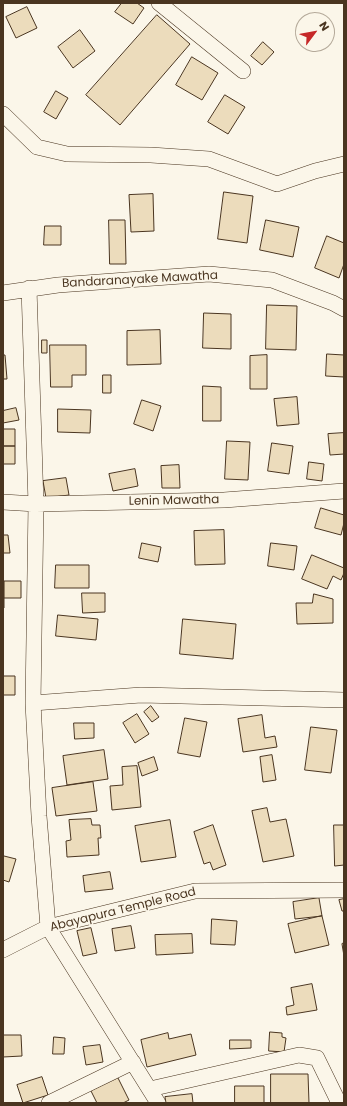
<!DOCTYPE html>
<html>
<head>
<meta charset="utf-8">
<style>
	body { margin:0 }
	#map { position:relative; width:347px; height:1106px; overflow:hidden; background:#fbf6e9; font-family:Poppins,sans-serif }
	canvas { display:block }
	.frame { position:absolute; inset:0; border:4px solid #4a3520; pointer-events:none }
	.north { position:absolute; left:295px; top:12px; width:40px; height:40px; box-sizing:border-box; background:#fbf6e9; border:1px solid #b4a999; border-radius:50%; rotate:58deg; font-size:11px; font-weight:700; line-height:16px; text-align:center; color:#4a3520 }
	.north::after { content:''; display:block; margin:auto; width:14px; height:18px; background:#c62828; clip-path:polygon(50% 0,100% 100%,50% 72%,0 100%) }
</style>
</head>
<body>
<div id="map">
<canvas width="347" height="1106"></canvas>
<div class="frame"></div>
<div class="north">N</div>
</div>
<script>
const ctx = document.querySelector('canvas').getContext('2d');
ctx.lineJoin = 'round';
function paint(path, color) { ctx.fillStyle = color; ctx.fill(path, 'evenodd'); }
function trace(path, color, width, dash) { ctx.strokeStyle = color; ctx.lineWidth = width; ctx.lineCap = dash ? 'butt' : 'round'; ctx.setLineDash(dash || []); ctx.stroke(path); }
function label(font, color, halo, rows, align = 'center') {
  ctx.font = font + ' Poppins,sans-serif'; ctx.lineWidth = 3; ctx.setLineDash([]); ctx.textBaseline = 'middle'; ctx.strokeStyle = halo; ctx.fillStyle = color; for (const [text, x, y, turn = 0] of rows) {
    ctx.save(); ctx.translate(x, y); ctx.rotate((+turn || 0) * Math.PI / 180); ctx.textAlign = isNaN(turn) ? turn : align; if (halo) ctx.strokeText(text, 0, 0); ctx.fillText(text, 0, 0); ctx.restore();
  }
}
const building = new Path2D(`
	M122,3H137L144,8L133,24L115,12Z
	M27,7L37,28L16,38L6,17Z
	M157,15L190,44L120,125L86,95Z
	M80,30L95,51L73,68L58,47Z
	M263,42L274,52L262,65L251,56Z
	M192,57L218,73L202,100L176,85Z
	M56,91L68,98L56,119L44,112Z
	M225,95L245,107L228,134L208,122Z
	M224,192L253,196L247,243L218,239Z
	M153,194L154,231L131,232L129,195Z
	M109,220H125L126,264H110Z
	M266,220L299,227L293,257L260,250Z
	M45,226H61V245H44Z
	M327,236L344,243V264L339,278L315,268Z
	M267,305L297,306L296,350L266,349Z
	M204,313L231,314V349L203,348Z
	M160,330L161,364L127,365V331Z
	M42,340H47V353H42Z
	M50,345H86V375H72V387H51Z
	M327,354L344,355V377L326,376Z
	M3,355H5L7,379H3Z
	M267,355V389H250V356Z
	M103,375H111V393H103Z
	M203,386L221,387V421H203Z
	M297,397L299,424L277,426L274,399Z
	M142,400L161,406L153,431L134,424Z
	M16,408L19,420L3,423V411Z
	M58,409L91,410L90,433L58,432Z
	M3,429H15V446H3Z
	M344,433V454L330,455L328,434Z
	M227,441L250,442L248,480L225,479Z
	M272,443L293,446L289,474L268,471Z
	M3,446H15V464H3Z
	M309,462L324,464L322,481L307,479Z
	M179,465L180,488H162L161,466Z
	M135,469L138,486L113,491L109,474Z
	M66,478L69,495L46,498L43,481Z
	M321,508L344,515V523L341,535L315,528Z
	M224,530L225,564L195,565L194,531Z
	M3,535H8L10,553H3Z
	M142,543L161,547L158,562L139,558Z
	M271,543L297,546L294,570L268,566Z
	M312,555L344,568V573L341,580L333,576L327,589L302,579Z
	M56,565H89V588H55Z
	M3,581H4V608H3Z
	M4,581H21V598H4Z
	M82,593H105V612L83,613Z
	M314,594L333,599V623L297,624L296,603H312Z
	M58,615L98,619L96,640L56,636Z
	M183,619L236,624L233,659L180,654Z
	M3,676H15V695H3Z
	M151,706L159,717L152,722L144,712Z
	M137,714L149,734L135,743L123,723Z
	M262,715L265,738L275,736L277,747L243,752L238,719Z
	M185,718L207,722L200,757L178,753Z
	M74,723H94V738L75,739Z
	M311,727L337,730L331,773L305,770Z
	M104,750L108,779L67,785L63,756Z
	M272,755L276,780L263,782L260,757Z
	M154,757L158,770L142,776L138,763Z
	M137,766L141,807L112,810L110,786L123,785L122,767Z
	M93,782L97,811L56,816L52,788Z
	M267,808L270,822L286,819L294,856L263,862L252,811Z
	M91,819L92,825H100L101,838H98L99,855L67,857L66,841L71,840L69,820Z
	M170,820L176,857L141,862L135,826Z
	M213,825L226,865L213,870L210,862L204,864L194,832Z
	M334,825H344V865L335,866Z
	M4,856L16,859L9,882L3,880V861Z
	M110,872L113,889L85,892L83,876Z
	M319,898L322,916L295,919L293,902Z
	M344,899V911H342L339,900Z
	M322,916L329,945L295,953L288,924Z
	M212,919L237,921L235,945L211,944Z
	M131,926L135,948L115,951L112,929Z
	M91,928L97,953L83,956L77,931Z
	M192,934L193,953L156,955L155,935Z
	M344,943V956L342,944Z
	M312,984L317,1010L287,1015L286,1007L294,1005L291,988Z
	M270,1032L282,1033V1037L286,1038L284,1052L269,1051Z
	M168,1033L169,1039L191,1034L196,1055L147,1067L141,1040Z
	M3,1035H21L22,1056L3,1057Z
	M54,1037L65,1038L64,1054H53Z
	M230,1040H251V1048L230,1049Z
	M100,1045L103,1062L86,1065L83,1047Z
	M271,1074H308L309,1103H271Z
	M42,1077L48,1095L23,1103L17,1085Z
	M118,1078L129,1100L123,1103H97L91,1091Z
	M235,1086H264V1103H235Z
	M192,1094L193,1103H166L165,1097Z`);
const minor = new Path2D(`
	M159,3L243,71
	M3,114L37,147L67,154L151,155L209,159L277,184L315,171L344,164
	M29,288L36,504L33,703L39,816L48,927L158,1103
	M3,293L58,285L209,274L272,280L333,303L344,309
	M3,502L36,504L224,500L344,491
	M33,703L141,695L344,700
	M3,950L48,927L195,891L344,890
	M150,1089L299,1055L317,1058L339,1103
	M49,1103L133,1062`);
const streetNames = [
	["Bandaranayake Mawatha",140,280,-3],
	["Lenin Mawatha",174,501,-1],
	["Abayapura Temple Road",123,910,-14]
];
paint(building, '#ecdcbc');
trace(building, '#4a3520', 1);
trace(minor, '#4a3520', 16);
trace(minor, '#fbf6e9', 15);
label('12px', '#4a3520', '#fbf6e9', streetNames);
</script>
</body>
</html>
